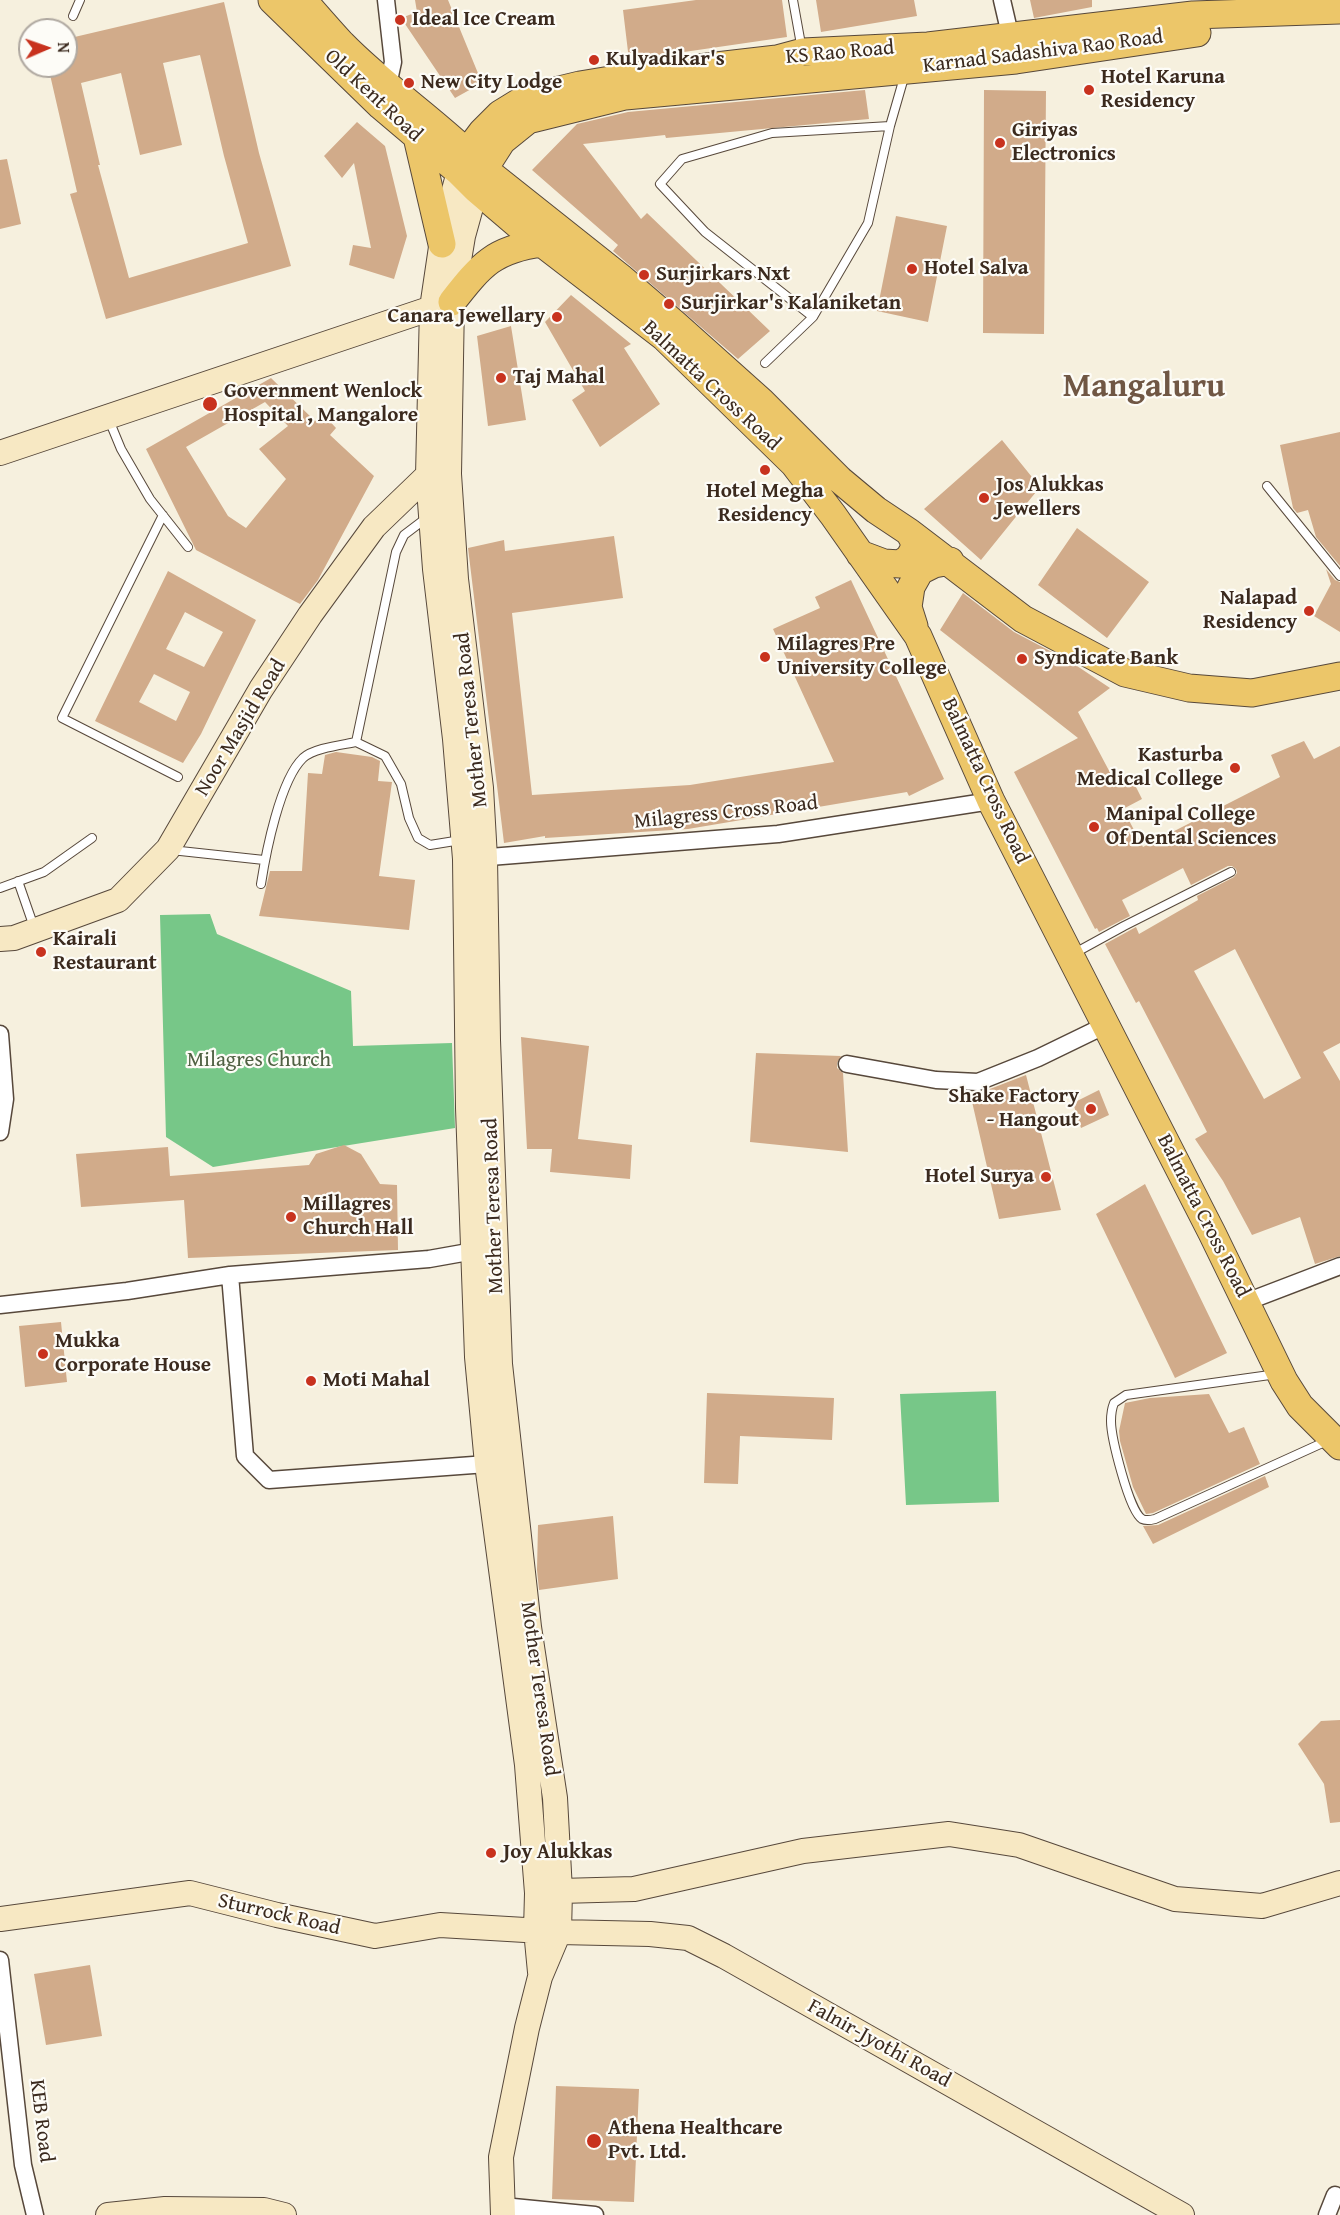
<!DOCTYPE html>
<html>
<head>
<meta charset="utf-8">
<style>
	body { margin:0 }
	#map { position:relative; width:1340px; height:2215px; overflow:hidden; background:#f6f0de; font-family:"Gentium Book Plus",serif }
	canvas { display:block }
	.north { position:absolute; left:18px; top:18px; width:60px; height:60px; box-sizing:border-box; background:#fdfcf7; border:2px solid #afa8a0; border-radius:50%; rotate:88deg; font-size:16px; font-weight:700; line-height:24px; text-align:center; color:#3b2a1e }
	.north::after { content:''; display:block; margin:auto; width:21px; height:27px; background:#c8321e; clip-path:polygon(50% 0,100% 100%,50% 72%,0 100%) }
</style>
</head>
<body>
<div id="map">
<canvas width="1340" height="2215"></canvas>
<div class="north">N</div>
</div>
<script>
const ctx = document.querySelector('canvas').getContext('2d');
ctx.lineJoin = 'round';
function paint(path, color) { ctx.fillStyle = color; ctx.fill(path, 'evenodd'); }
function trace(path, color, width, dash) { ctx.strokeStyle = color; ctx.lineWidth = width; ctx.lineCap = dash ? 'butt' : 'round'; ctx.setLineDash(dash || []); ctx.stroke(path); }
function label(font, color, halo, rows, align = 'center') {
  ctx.font = font + ' "Gentium Book Plus",serif'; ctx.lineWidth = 4.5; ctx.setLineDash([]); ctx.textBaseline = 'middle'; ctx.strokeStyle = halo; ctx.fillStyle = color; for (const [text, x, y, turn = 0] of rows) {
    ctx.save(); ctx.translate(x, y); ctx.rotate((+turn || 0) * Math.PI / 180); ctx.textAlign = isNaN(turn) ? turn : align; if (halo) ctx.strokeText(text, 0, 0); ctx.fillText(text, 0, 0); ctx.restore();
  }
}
const green = new Path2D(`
	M210,914L217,934L351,991L353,1046L452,1043L455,1128L213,1167L166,1137L160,915Z
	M996,1391L999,1502L906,1505L900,1394Z`);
const building = new Path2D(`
	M415,0H448L482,83L455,98L401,18L417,12Z
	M696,0H782L787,37L629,60L623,10Z
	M816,0H914L917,16L821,32Z
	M1030,0H1092V7L1034,18Z
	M224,2L259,153L291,266L106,319L70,194L77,192L48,66H66V39ZM200,55L224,156L248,243L129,278L98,165H100L81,83L121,73L140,155L182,145L163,63Z
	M865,90L869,119L666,138L665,135L583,144L641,219L647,213L770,331L738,359L613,251L618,245L532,170L577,124L628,112Z
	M984,90L1046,91L1044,334L983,333Z
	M357,122L385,146L407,236L394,279L349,265L353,245L371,248L354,163L342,178L324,156Z
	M7,159L21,224L0,229V160Z
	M896,216L947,226L928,322L877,311Z
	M571,295L631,344L624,348L660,404L600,447L572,400L585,391L545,322Z
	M511,326L526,420L488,426L477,336Z
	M271,378L315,421L323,414L336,428L330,435L374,476L318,580L300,604L196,550L146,449ZM265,402L288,426L259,449L286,479L246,528L228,516L186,447Z
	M1340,432V566L1316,537L1308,510L1297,513L1293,508L1280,445Z
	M1002,440L1040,487L981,560L924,509Z
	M1077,528L1149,582L1107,638L1038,585Z
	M614,536L623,598L512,613L532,795L690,785L834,762L773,629L820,608L815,597L851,580L944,779L909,796L907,792L688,829L545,838V836L504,843L468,548L504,540L505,551Z
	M1326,569L1335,580L1340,582V632L1314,616L1331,584Z
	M168,571L256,620L201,734L183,763L95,721ZM185,612L223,632L204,667L166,649ZM154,674L190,692L176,721L139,702Z
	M963,593L1014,632L1071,662L1110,688L1078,712L1115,782L1130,775L1142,799L1123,809L1143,847L1280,777L1271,755L1304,741L1314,759L1340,746V1043L1323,1052L1340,1081V1256L1315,1264L1300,1217L1252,1235L1223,1181L1195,1139L1207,1132L1139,1001L1136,1003L1105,944L1136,927L1139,934L1198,900L1197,896L1234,877L1237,873L1236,869L1232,866H1228L1191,885L1183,868L1122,900L1130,916L1099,932L1097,928L1095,929L1014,772L1078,738L940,630ZM1235,949L1301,1078L1264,1099L1194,971Z
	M336,752L372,757L380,761L378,781L392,782L379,876L415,880L409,930L259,916L270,871H302L308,773L322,774L325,755Z
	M521,1037L589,1046L578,1139L632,1145L630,1179L550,1172L552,1149H527Z
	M756,1053L841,1056L837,1063V1068L843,1073L848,1152L750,1142Z
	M1026,1075L1061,1210L999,1219L970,1093L982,1092Z
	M1099,1090L1109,1115L1081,1128L1073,1103Z
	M344,1145L361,1154L380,1184L397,1185L398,1250L188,1258L184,1200L81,1207L76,1154L168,1147L170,1176L309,1165L316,1154Z
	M1145,1184L1227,1353L1175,1378L1096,1214Z
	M61,1322L67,1382L25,1387L19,1326Z
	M707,1393L834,1398L832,1440L740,1436L738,1484L704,1483Z
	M1209,1394L1229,1433L1244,1427L1260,1464L1153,1513L1146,1514L1133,1487L1120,1441L1119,1431L1125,1403L1150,1398Z
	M1265,1476L1269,1487L1153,1544L1143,1526L1158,1525Z
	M613,1516L618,1579L539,1590L537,1570L538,1525Z
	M1340,1720V1822L1330,1823L1324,1784L1298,1744L1321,1721Z
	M90,1965L102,2036L46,2045L34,1974Z
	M556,2086L639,2089L634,2202L552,2199Z`);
const lane = new Path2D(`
	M793,0L802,50
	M73,16L80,0
	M890,126L772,133L682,159L660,184L705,232L813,317L868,223L890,126L905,74
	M765,363L813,317
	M109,420L121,449L150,499L188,547
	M1267,486L1340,576
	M163,515L62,718L178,777
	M429,516L404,535L396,552L356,742L385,756L401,784L409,818L418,838L430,845L461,840
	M171,850L264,860
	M18,881L35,930
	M261,884C266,852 280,780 303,758C314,748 342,745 356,742
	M0,888L44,872L92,838
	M1073,954L1124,926L1231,872
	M1277,1374L1126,1395L1114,1403C1112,1408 1111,1415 1111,1421C1111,1437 1129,1511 1142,1519C1146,1521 1151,1520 1155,1519L1329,1440`);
const street = new Path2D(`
	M386,0L393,62L388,85
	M1002,0L1012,43
	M477,858L778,834L991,801
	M0,1034L5,1099L0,1132
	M847,1064L936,1080L978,1082L1038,1058L1106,1025
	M230,1275L245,1456L269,1480L487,1464
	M1246,1302L1340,1266
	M0,1305L127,1291L230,1275L429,1259L474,1251
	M0,1960L23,2165L35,2215
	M503,2206L595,2215
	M1327,2215L1335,2195`);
const secondary = new Path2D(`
	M459,172L444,227L432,308L428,475L435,569L455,739L465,859L468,1108L477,1357L487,1464L527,1765L537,1893L536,1930L540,1972
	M476,189L463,236L452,302L449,474L456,579L481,788L485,858L488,1040L500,1364L529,1627L555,1798L560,1891L559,1932L540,1977L527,2028L501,2157L503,2215
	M0,453L447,303
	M0,939L14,938L118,900L168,849L261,689L310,615L374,527L428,475L438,474
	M560,1891L634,1889L803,1851L949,1834L1019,1845L1175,1899L1262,1906L1340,1883
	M0,1919L190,1893L277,1915L375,1936L440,1925L559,1932L650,1934L688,1938L724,1956L1182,2215
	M108,2215L165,2209L264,2210L284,2215`);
const primary = new Path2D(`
	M272,0L381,106L459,172L476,189L517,224L664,337L794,464L833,515L918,636L991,801L1212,1233L1284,1381L1300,1406L1340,1446
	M303,0C316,15 329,30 342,44C386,89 440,124 484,169L620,277L676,325L761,401L840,480L876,510L909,532L914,541V549L909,558L900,564L884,563L860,554
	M417,137L442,244
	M467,152L482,132L500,114L526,98L580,85L647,74L777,59L803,52L928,46L1193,15L1340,10
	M484,169L502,141L528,120L625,96L1016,60L1197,33
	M452,302C481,265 494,249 542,243
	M909,532L1023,619L1125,673L1189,688L1252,693L1340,676
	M914,626L908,607L911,587L920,571L934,564L950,561`);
const markers = [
	[400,20,6,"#c8321e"],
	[594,60,6,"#c8321e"],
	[409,83,6,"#c8321e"],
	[1089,90,6,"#c8321e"],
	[1000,143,6,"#c8321e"],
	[912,269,6,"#c8321e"],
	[644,275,6,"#c8321e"],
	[669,304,6,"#c8321e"],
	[557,317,6,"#c8321e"],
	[501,378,6,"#c8321e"],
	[210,404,8,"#c8321e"],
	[765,470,6,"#c8321e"],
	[984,498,6,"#c8321e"],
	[1309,611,6,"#c8321e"],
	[765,657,6,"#c8321e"],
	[1022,659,6,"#c8321e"],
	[1235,768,6,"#c8321e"],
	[1094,827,6,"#c8321e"],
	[41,952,6,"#c8321e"],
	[1091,1109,6,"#c8321e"],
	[1046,1177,6,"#c8321e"],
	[291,1217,6,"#c8321e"],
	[43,1354,6,"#c8321e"],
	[311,1381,6,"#c8321e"],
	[491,1853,6,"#c8321e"],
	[594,2141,8,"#c8321e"]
];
const poiNames = [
	["Ideal Ice Cream",412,20],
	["Kulyadikar's",606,60],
	["Hotel Karuna",1101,78],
	["Residency",1101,102],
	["New City Lodge",421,83],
	["Giriyas",1012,131],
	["Electronics",1012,155],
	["Hotel Salva",924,269],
	["Surjirkars Nxt",656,275],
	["Surjirkar's Kalaniketan",681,304],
	["Canara Jewellary",545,317,"right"],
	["Taj Mahal",513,378],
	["Government Wenlock",224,392],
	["Hospital , Mangalore",224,416],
	["Jos Alukkas",996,486],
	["Jewellers",996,510],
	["Hotel Megha",765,492,"center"],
	["Residency",765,516,"center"],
	["Nalapad",1297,599,"right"],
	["Residency",1297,623,"right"],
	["Milagres Pre",777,645],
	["University College",777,669],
	["Syndicate Bank",1034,659],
	["Kasturba",1223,756,"right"],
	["Medical College",1223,780,"right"],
	["Manipal College",1106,815],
	["Of Dental Sciences",1106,839],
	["Kairali",53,940],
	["Restaurant",53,964],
	["Shake Factory",1079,1097,"right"],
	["- Hangout",1079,1121,"right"],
	["Hotel Surya",1034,1177,"right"],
	["Millagres",303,1205],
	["Church Hall",303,1229],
	["Mukka",55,1342],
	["Corporate House",55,1366],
	["Moti Mahal",323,1381],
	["Joy Alukkas",503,1853],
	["Athena Healthcare",608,2129],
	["Pvt. Ltd.",608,2153]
];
const streetNames = [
	["Karnad Sadashiva Rao Road",1043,52,-7],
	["KS Rao Road",840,53,-5],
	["Old Kent Road",373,96,43],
	["Balmatta Cross Road",711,386,43],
	["Mother Teresa Road",472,720,-96],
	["Noor Masjid Road",241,728,-59],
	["Balmatta Cross Road",985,781,65],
	["Milagress Cross Road",726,813,-6],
	["Mother Teresa Road",494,1206,-92],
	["Balmatta Cross Road",1203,1216,63],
	["Mother Teresa Road",539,1689,82],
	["Sturrock Road",279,1915,13],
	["Falnir-Jyothi Road",879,2044,29],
	["KEB Road",41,2121,83]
];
const parkNames = [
	["Milagres Church",259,1061]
];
const townNames = [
	["Mangaluru",1144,388]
];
paint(green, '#77c788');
paint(building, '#d1ab8a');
trace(lane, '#57483b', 10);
trace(street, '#57483b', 19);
trace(secondary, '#57483b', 26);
trace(primary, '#57483b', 29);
trace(lane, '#fff', 8);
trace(street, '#fff', 16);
trace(secondary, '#f7e8c3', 24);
trace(primary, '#ecc669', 27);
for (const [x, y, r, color] of markers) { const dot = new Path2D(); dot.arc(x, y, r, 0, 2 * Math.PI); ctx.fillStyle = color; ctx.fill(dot); trace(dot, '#fdfcf7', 2); }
label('bold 21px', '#3b2a1e', '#fdfcf7', poiNames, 'left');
label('21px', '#3b2a1e', '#fdfcf7', streetNames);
label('21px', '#506143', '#fdfcf7', parkNames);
label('bold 33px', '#705744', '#fdfcf7', townNames);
</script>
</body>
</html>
